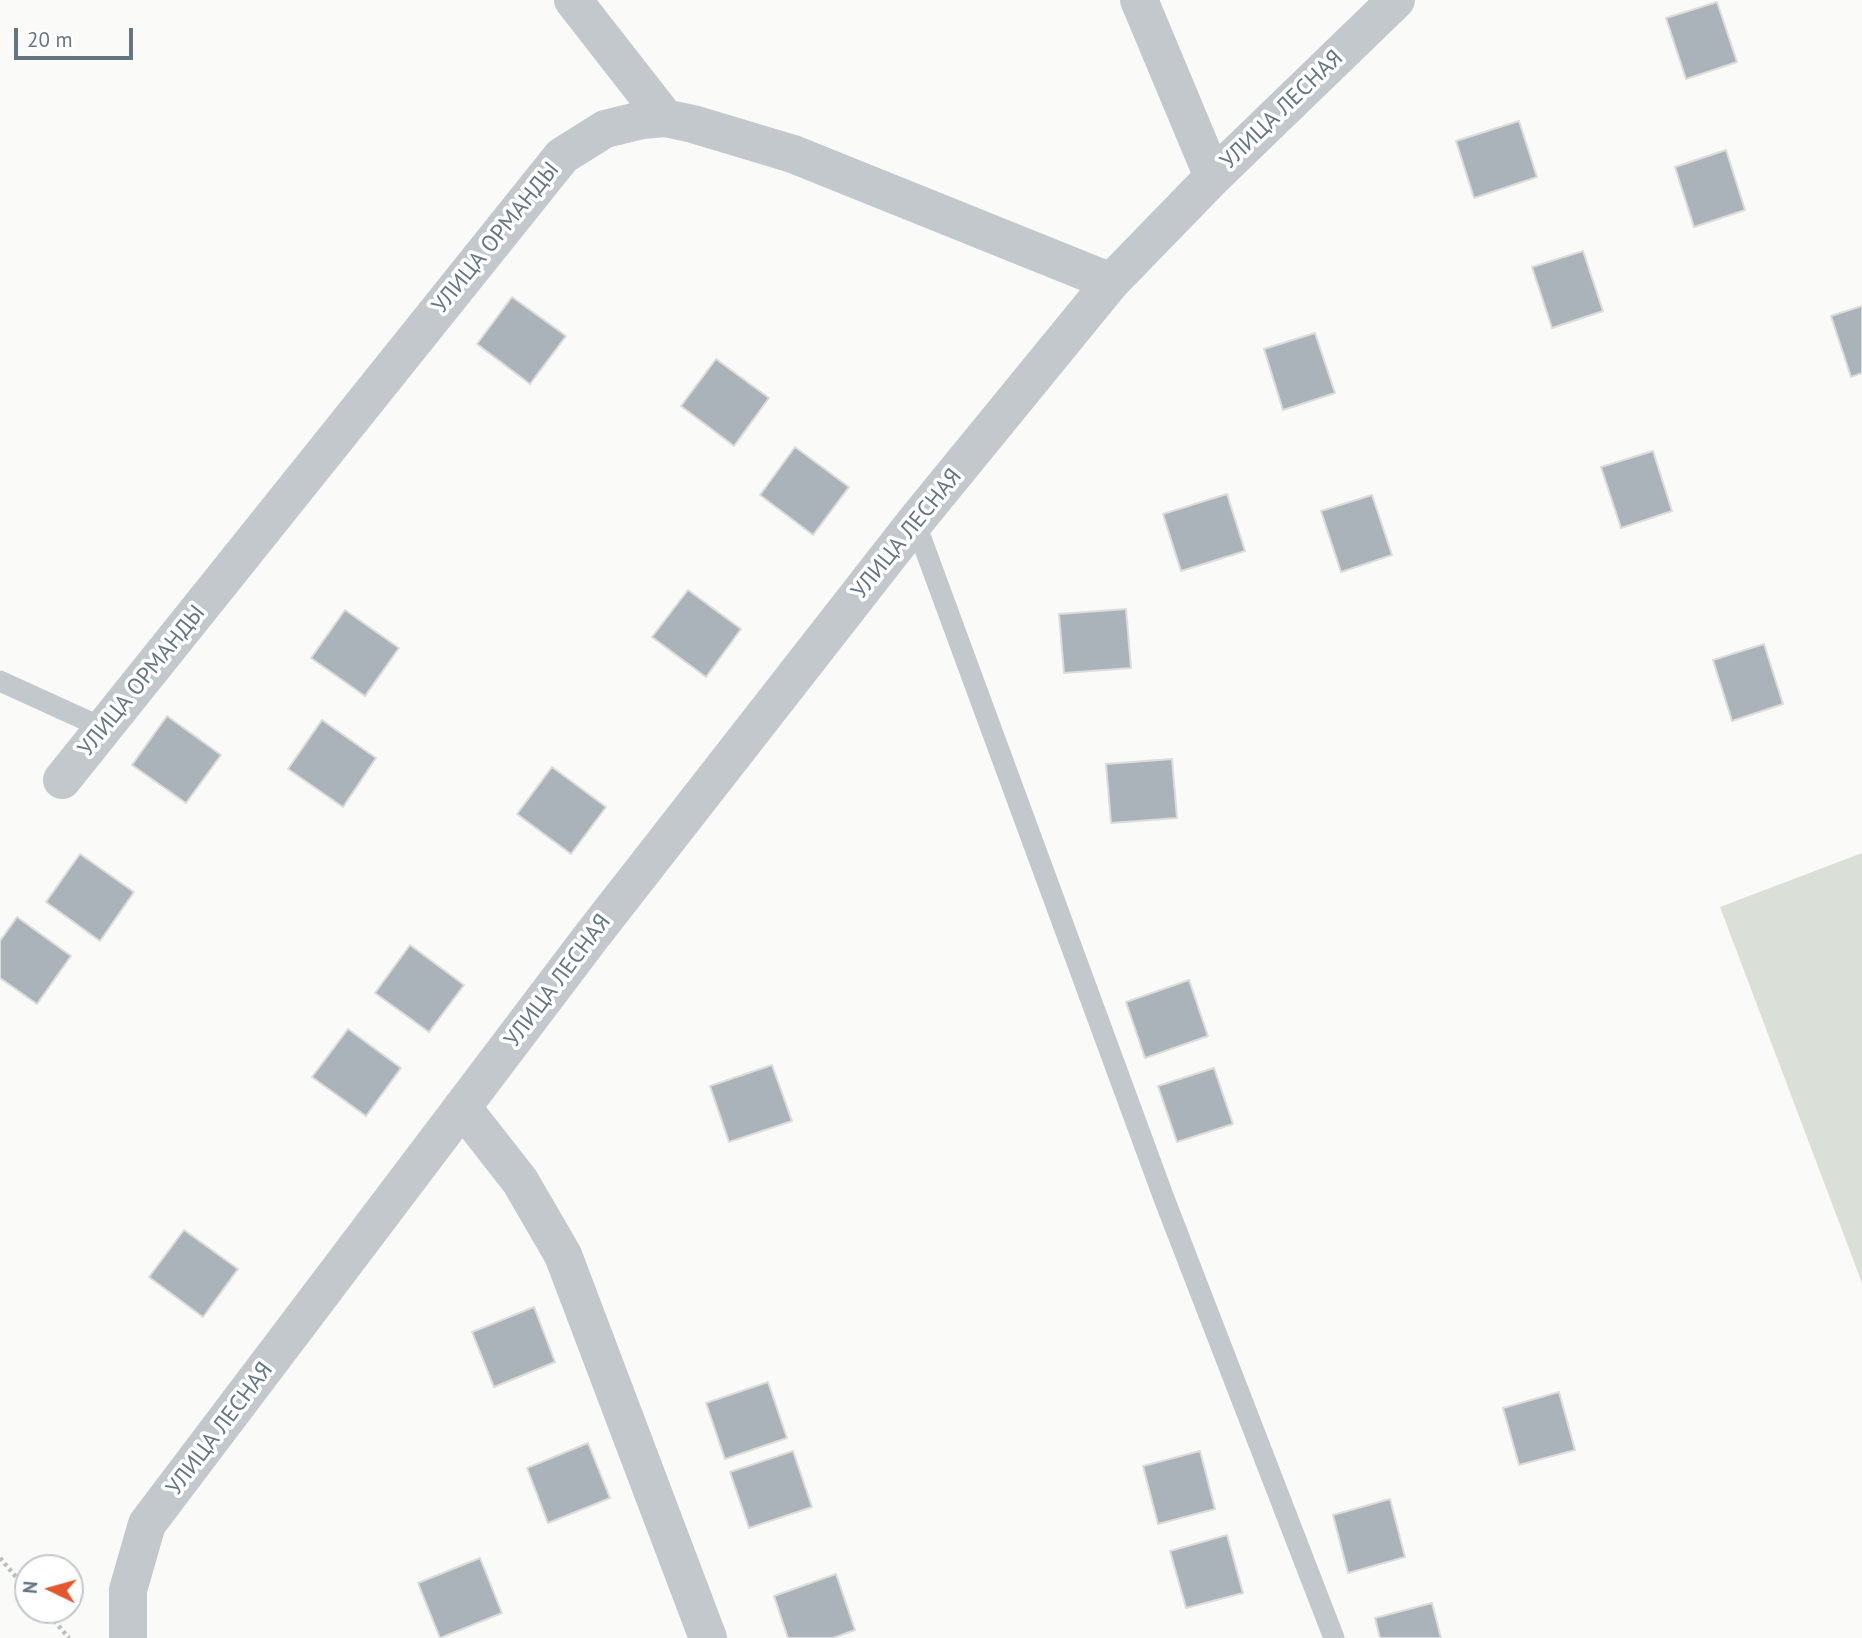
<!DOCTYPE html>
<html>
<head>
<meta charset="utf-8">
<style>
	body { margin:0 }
	#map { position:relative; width:1862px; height:1638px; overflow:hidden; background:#fafaf8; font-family:"PT Sans",sans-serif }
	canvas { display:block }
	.north { position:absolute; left:14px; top:1554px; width:70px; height:70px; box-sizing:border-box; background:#fff; border:2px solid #c1c8cd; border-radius:50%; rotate:275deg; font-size:19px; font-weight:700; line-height:28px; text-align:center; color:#657683 }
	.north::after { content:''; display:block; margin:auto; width:24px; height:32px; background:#e4572e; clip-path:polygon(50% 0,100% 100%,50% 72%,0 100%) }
	.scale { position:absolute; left:14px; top:28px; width:119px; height:32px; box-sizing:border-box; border:4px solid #657683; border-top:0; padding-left:9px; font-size:21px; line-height:24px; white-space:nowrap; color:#657683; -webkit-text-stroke:5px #fff; paint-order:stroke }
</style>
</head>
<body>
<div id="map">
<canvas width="1862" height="1638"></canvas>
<div class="north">N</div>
<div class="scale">20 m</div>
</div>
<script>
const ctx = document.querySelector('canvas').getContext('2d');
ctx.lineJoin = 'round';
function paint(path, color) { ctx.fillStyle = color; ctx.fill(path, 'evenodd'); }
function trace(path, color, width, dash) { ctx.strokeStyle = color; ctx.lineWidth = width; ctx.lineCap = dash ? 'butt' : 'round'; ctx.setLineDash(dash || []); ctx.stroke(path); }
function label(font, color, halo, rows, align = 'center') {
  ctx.font = font + ' "PT Sans",sans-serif'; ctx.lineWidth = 7; ctx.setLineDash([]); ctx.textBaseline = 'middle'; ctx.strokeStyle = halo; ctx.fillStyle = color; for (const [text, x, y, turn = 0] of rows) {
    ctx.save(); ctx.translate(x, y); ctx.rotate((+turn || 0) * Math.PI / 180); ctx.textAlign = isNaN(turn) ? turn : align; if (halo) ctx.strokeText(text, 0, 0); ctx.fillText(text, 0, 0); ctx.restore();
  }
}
const green = new Path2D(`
	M1862,853V1283L1720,907Z`);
const building = new Path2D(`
	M1717,2L1737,62L1686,79L1666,18Z
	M1519,121L1537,177L1474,198L1456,141Z
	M1726,150L1745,210L1694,227L1675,167Z
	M1583,251L1603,311L1552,328L1532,267Z
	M512,297L566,336L530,384L477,344Z
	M1862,306V373L1851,377L1831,316Z
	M1315,333L1335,393L1283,410L1264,349Z
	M716,359L769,398L734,446L681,406Z
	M795,447L849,487L813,535L760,495Z
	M1653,451L1672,511L1621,528L1601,467Z
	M1227,494L1245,551L1181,571L1163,514Z
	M1372,495L1392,555L1341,572L1321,511Z
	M688,590L741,629L706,677L652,637Z
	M1126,609L1131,668L1064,673L1059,614Z
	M345,610L399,648L365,696L311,658Z
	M1764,644L1783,704L1732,721L1713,660Z
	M167,716L221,755L186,803L132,765Z
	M322,720L376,758L343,807L288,769Z
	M1172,759L1177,818L1111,823L1106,764Z
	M552,767L606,807L571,854L517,814Z
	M80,854L134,892L100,941L46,902Z
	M17,917L71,956L37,1004L0,978V941Z
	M410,945L464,985L429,1032L375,993Z
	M1189,980L1208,1036L1145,1058L1126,1002Z
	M348,1029L401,1068L366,1116L312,1077Z
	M772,1065L792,1121L729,1142L710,1086Z
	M1214,1068L1233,1124L1177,1142L1158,1086Z
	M184,1230L238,1269L203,1317L149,1277Z
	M534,1307L555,1362L494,1387L472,1332Z
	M768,1382L787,1438L725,1459L706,1403Z
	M1559,1392L1575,1450L1519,1465L1503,1408Z
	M588,1443L610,1498L548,1523L527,1468Z
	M793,1451L812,1507L749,1528L730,1472Z
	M1200,1451L1215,1509L1158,1524L1143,1466Z
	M1390,1499L1405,1557L1348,1573L1333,1515Z
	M1227,1535L1243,1593L1186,1608L1170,1551Z
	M480,1558L502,1613L440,1638L418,1583Z
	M836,1574L855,1630L833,1638H788L774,1596Z
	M1432,1603L1441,1638H1380L1375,1618Z`);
const path = new Path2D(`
	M0,1558L28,1591
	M45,1610L69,1638`);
const lane = new Path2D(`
	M915,522L1165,1201L1334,1638
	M0,681L103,728`);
const street = new Path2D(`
	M573,0L665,118
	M1139,0L1213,177
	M62,780L562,156L605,129L642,120L665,118L693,124L793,154L1111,282
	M462,1107L520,1181L563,1255L708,1638
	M128,1638V1590L147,1524L591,937L915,522L1111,282L1213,177L1396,0`);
const streetNames = [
	["УЛИЦА ЛЕСНАЯ",1282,110,-44],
	["УЛИЦА ОРМАНДЫ",496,238,-51],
	["УЛИЦА ЛЕСНАЯ",907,534,-51],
	["УЛИЦА ОРМАНДЫ",142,681,-51],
	["УЛИЦА ЛЕСНАЯ",558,981,-53],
	["УЛИЦА ЛЕСНАЯ",220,1429,-53]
];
paint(green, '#dadfd7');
paint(building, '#aab3b9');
trace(building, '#dcdcda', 2);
trace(path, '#bbbfc2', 4.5, [3.5, 3.5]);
trace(lane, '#c3c8cc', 21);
trace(street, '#c3c8cc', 38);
label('23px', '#657683', '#fff', streetNames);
</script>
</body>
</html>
